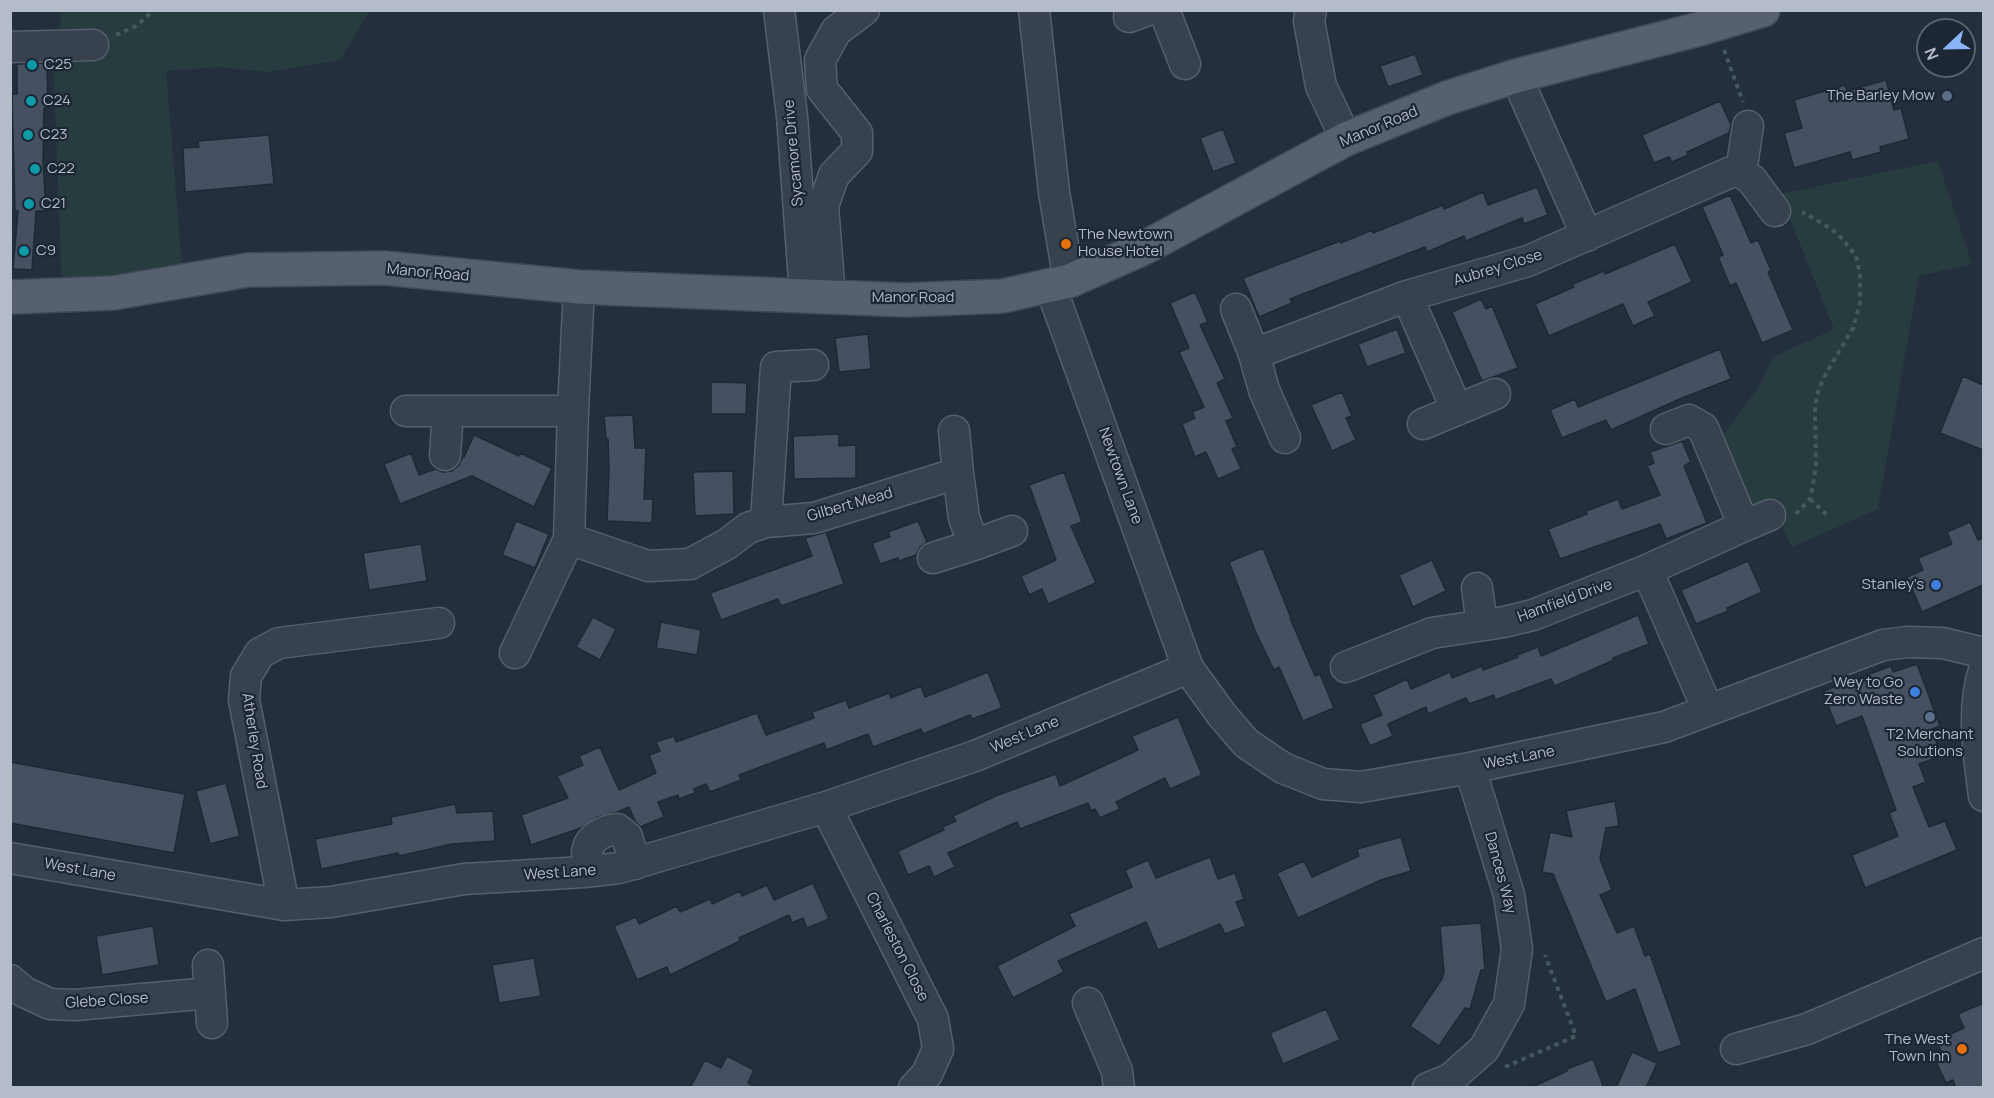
<!DOCTYPE html>
<html>
<head>
<meta charset="utf-8">
<style>
	body { margin:0 }
	#map { position:relative; width:1994px; height:1098px; overflow:hidden; background:#242f3e; font-family:Manrope,sans-serif }
	canvas { display:block }
	.frame { position:absolute; inset:0; border:12px solid #b4bcc9; pointer-events:none }
	.north { position:absolute; left:1916px; top:18px; width:60px; height:60px; box-sizing:border-box; background:#1d2633; border:2px solid #59626f; border-radius:50%; rotate:248deg; font-size:16px; font-weight:700; line-height:24px; text-align:center; color:#b4bcc9 }
	.north::after { content:''; display:block; margin:auto; width:21px; height:27px; background:#8ab4f8; clip-path:polygon(50% 0,100% 100%,50% 72%,0 100%) }
</style>
</head>
<body>
<div id="map">
<canvas width="1994" height="1098"></canvas>
<div class="frame"></div>
<div class="north">N</div>
</div>
<script>
const ctx = document.querySelector('canvas').getContext('2d');
ctx.lineJoin = 'round';
function paint(path, color) { ctx.fillStyle = color; ctx.fill(path, 'evenodd'); }
function trace(path, color, width, dash) { ctx.strokeStyle = color; ctx.lineWidth = width; ctx.lineCap = dash ? 'butt' : 'round'; ctx.setLineDash(dash || []); ctx.stroke(path); }
function label(font, color, halo, rows, align = 'center') {
  ctx.font = font + ' Manrope,sans-serif'; ctx.lineWidth = 4.5; ctx.setLineDash([]); ctx.textBaseline = 'middle'; ctx.strokeStyle = halo; ctx.fillStyle = color; for (const [text, x, y, turn = 0] of rows) {
    ctx.save(); ctx.translate(x, y); ctx.rotate((+turn || 0) * Math.PI / 180); ctx.textAlign = isNaN(turn) ? turn : align; if (halo) ctx.strokeText(text, 0, 0); ctx.fillText(text, 0, 0); ctx.restore();
  }
}
const green = new Path2D(`
	M60,11H370L340,60L266,72L219,67L166,71L182,265L106,276L62,286L52,37L61,24Z
	M1938,161L1972,264L1919,276L1878,509L1792,547L1780,522L1750,512L1719,441L1760,385L1773,357L1834,329L1780,194Z`);
const building = new Path2D(`
	M1415,54L1423,75L1388,87L1380,66Z
	M47,63L48,108H44L43,161L46,211H36L32,270L13,269L18,211H15L12,94H17V64Z
	M1886,80L1894,110L1901,108L1909,139L1880,147L1881,152L1852,160L1850,152L1794,168L1784,133L1802,128L1794,100L1845,85L1847,91Z
	M1720,101L1731,125L1729,133L1687,152L1688,155L1672,162L1669,157L1654,163L1642,135Z
	M1223,129L1236,163L1213,172L1200,138Z
	M269,135L274,184L185,192L183,148L199,147L198,141Z
	M1537,187L1548,215L1524,224L1522,218L1466,241L1464,236L1427,252L1425,247L1290,299L1292,303L1259,317L1243,278L1340,241L1341,243L1372,230L1373,233L1443,205L1444,209L1483,192L1488,205Z
	M1730,195L1751,243L1758,240L1771,270L1768,272L1793,330L1762,343L1736,283L1730,286L1718,257L1723,255L1702,207Z
	M1675,244L1692,282L1648,302L1655,316L1633,326L1623,304L1549,336L1535,304L1574,287L1573,284L1604,271L1605,274Z
	M1195,292L1208,322L1200,325L1225,379L1217,383L1233,418L1226,421L1237,447L1232,449L1241,469L1218,479L1206,452L1195,457L1182,424L1195,418L1192,412L1204,407L1179,352L1189,348L1170,303Z
	M1481,299L1486,309L1492,306L1518,368L1482,381L1452,312Z
	M1397,329L1406,353L1367,367L1358,344Z
	M868,334L871,369L839,372L835,338Z
	M1720,349L1731,379L1682,398L1611,430L1606,420L1562,438L1550,410L1575,399L1578,407Z
	M1963,376L1983,385V450L1940,433Z
	M711,382L747,383L746,414H711Z
	M1342,392L1352,416L1346,418L1356,440L1332,451L1311,405Z
	M633,415L635,448H646L644,499H653L652,523L607,521L609,469L608,439H606L604,416Z
	M839,434V446L856,445V478L794,479L793,436Z
	M474,435L519,456L520,453L552,468L534,507L472,476L400,504L384,464L411,453L419,475L435,469L443,472L452,471L459,465L462,458L464,457Z
	M1682,441L1691,462L1684,466L1707,523L1666,539L1660,524L1560,559L1548,529L1587,514L1586,511L1618,499L1622,509L1660,495L1647,466L1654,463L1650,452Z
	M733,471L734,514L695,516L693,472Z
	M1064,472L1082,522L1071,526L1096,583L1048,604L1042,589L1029,595L1021,576L1056,560L1029,485Z
	M516,521L549,534L535,568L502,555Z
	M918,521L927,542L920,547L916,555L899,561L898,558L880,564L872,543L890,537L888,532Z
	M1970,522L1978,540L1983,538V585L1922,612L1907,577L1923,570L1918,558L1952,544L1947,532Z
	M826,532L844,584L781,606L778,599L721,620L710,593L812,556L805,538Z
	M421,544L427,581L369,590L363,553Z
	M1263,548L1291,618H1290L1315,676L1320,674L1334,708L1303,721L1279,667L1274,670L1256,633L1229,562Z
	M1432,560L1446,591L1413,607L1399,575Z
	M1748,561L1762,592L1727,608L1728,611L1696,624L1681,590Z
	M1638,615L1649,644L1613,658L1614,660L1555,686L1551,679L1495,700L1494,695L1469,704L1466,698L1428,714L1426,707L1388,724L1393,736L1370,746L1360,724L1382,715L1373,695L1407,679L1411,689L1450,672L1452,678L1482,666L1483,670L1518,657L1517,655L1538,647L1541,656Z
	M593,617L616,629L600,660L576,647Z
	M661,622L701,630L697,655L656,648Z
	M1917,664L1940,726L1932,729L1941,756L1919,764L1926,782L1913,787L1929,827L1945,821L1957,850L1865,888L1852,855L1898,836L1889,813L1896,810L1862,716L1836,726L1823,691L1891,666L1893,672Z
	M988,672L1002,708L972,719L970,715L923,734L921,729L873,747L868,734L826,750L824,743L739,775L741,780L710,792L706,784L694,789L695,793L679,799L678,795L658,802L664,817L640,827L635,821L629,807L617,812L597,817L581,828L531,845L521,815L568,798L557,776L583,765L579,756L600,747L619,790L656,773L649,755L660,751L656,742L674,736L676,742L757,713L766,735L814,718L812,712L846,700L849,708L889,693L891,698L921,686L925,697Z
	M1178,717L1202,775L1170,789L1165,778L1116,802L1120,809L1100,818L1095,809L1091,811L1088,803L1020,829L1017,822L948,853L955,867L934,877L929,866L908,875L898,851L944,830L942,827L956,821L953,816L998,795L1056,774L1060,786L1138,750L1132,736Z
	M10,762L185,794L174,853L10,823Z
	M226,783L240,836L210,844L196,791Z
	M1615,801L1619,826L1606,828L1600,859L1612,890L1600,895L1617,933L1634,926L1645,956L1650,954L1682,1045L1658,1053L1635,989L1606,1002L1553,874L1542,872L1550,832L1572,837L1566,811Z
	M455,804L457,813L493,811L495,841L452,844L399,856L398,853L321,869L315,839L392,824L391,817Z
	M1401,837L1411,871L1381,880L1298,918L1277,873L1304,861L1312,877L1359,856L1357,849Z
	M1210,857L1218,879L1235,873L1244,899L1236,902L1246,926L1225,934L1220,924L1158,950L1146,922L1058,961L1064,972L1013,998L997,966L1075,926L1069,914L1132,887L1125,870L1148,860L1156,878Z
	M813,883L829,919L807,928L803,918L792,923L789,915L739,938L740,941L670,975L667,967L637,980L614,926L636,917L639,924L677,906L680,912L710,899L712,904L740,891L742,896L767,885L774,900Z
	M1481,923L1485,970H1481L1470,1009L1465,1008L1439,1046L1410,1026L1442,979L1444,972L1440,926Z
	M153,926L159,965L102,975L96,936Z
	M534,958L541,996L499,1003L492,965Z
	M1983,1003V1088H1956L1953,1080L1946,1083L1934,1057L1942,1053L1938,1045L1948,1041L1946,1036L1964,1028L1958,1014Z
	M1326,1009L1340,1040L1283,1064L1270,1033Z
	M1632,1052L1657,1063L1646,1088H1616Z
	M727,1056L754,1070L748,1083L757,1088H690L705,1060L721,1068Z
	M1593,1059L1604,1088H1530L1567,1071V1069Z`);
const path = new Path2D(`
	M116,35L136,26L154,10
	M1724,50L1743,102
	M1810,499L1828,516
	M1796,514L1810,499L1813,484L1816,466L1815,406L1819,388L1828,370L1853,328L1860,303V274L1856,256L1838,234L1822,223L1802,212
	M1505,1067L1576,1036L1545,955`);
const minor = new Path2D(`
	M779,10L792,116L805,295
	M1034,10L1054,192L1069,281
	M1164,10L1185,64
	M1311,10L1309,21L1321,86L1346,139
	M1129,17L1148,10
	M10,47L93,45
	M1516,76L1587,236
	M1741,172L1748,126
	M1050,285L1188,668L1222,715L1246,743L1283,768L1323,784L1361,787L1470,768L1664,727L1883,645L1907,642L1943,643L1984,653
	M830,296L823,206L834,175L857,151V133L822,89L820,60L836,31L864,10
	M1407,296L1457,410
	M1236,309L1254,354L1264,390L1285,438
	M1254,354L1407,296L1528,261L1731,172H1741L1752,180L1775,211
	M406,411H573
	M1423,424L1495,394
	M445,455L448,411
	M766,522L776,367L813,365
	M1744,526L1770,515
	M569,539L648,566L690,564L727,544L748,528L766,522L814,518L958,473L954,431
	M974,545L1012,531
	M933,558L974,545L964,518L958,473
	M1647,570L1708,710
	M1477,588L1482,625
	M515,653L569,539L573,411L579,287
	M1346,667L1432,633L1504,622L1533,615L1647,570L1744,526L1703,428L1689,420L1666,429
	M1984,670C1971,709 1979,756 1984,796
	M826,807L933,1019L938,1049L927,1074L914,1088
	M10,858L284,905L331,902L464,879L584,872L619,868L826,807L975,756L1188,668
	M591,871C590,866 587,857 587,852C589,837 605,830 617,829L627,837L635,864
	M284,905L244,700L246,676L260,653L279,643L439,623
	M208,965L212,1023
	M10,980L24,992L50,1004L75,1005L210,993
	M1088,1003L1117,1071L1119,1088
	M1736,1049L1807,1029L1984,953
	M1428,1088L1450,1079L1484,1049L1509,1004L1517,949L1509,895L1470,768`);
const major = new Path2D(`
	M10,297L113,293L248,270L384,268L579,287L906,300L1003,296L1069,281L1144,248L1346,139L1447,98L1516,76L1703,28L1763,10`);
const markers = [
	[32,65,6,"#0f9aa8"],
	[1947,96,6,"#5c6f8a"],
	[31,101,6,"#0f9aa8"],
	[28,135,6,"#0f9aa8"],
	[35,169,6,"#0f9aa8"],
	[29,204,6,"#0f9aa8"],
	[1066,244,6,"#e8710a"],
	[24,251,6,"#0f9aa8"],
	[1936,585,6,"#3f7fe0"],
	[1915,692,6,"#3f7fe0"],
	[1930,717,6,"#5c6f8a"],
	[1962,1049,6,"#e8710a"]
];
const poiNames = [
	["C25",44,65],
	["The Barley Mow",1935,96,"right"],
	["C24",43,101],
	["C23",40,135],
	["C22",47,169],
	["C21",41,204],
	["The Newtown",1078,235],
	["House Hotel",1078,252],
	["C9",36,251],
	["Stanley's",1924,585,"right"],
	["Wey to Go",1903,683,"right"],
	["Zero Waste",1903,700,"right"],
	["T2 Merchant",1930,735,"center"],
	["Solutions",1930,752,"center"],
	["The West",1950,1040,"right"],
	["Town Inn",1950,1057,"right"]
];
const streetNames = [
	["Manor Road",1379,127,-23],
	["Sycamore Drive",794,153,-95],
	["Aubrey Close",1498,268,-17],
	["Manor Road",428,273,5],
	["Manor Road",913,298],
	["Newtown Lane",1120,476,70],
	["Gilbert Mead",850,505,-16],
	["Hamfield Drive",1565,601,-20],
	["West Lane",1025,735,-23],
	["Atherley Road",254,741,81],
	["West Lane",1519,758,-11],
	["West Lane",80,870,10],
	["West Lane",560,873,-4],
	["Dances Way",1500,873,75],
	["Charleston Close",897,947,63],
	["Glebe Close",107,1001,-4]
];
paint(green, '#263c3f');
paint(building, '#455162');
trace(building, '#1f2835', 1.5);
trace(minor, '#565f6c', 33);
trace(major, '#414a57', 36);
trace(path, '#44595c', 4, [4.5, 4.5]);
trace(minor, '#38414e', 30);
trace(major, '#56606e', 33);
for (const [x, y, r, color] of markers) { const dot = new Path2D(); dot.arc(x, y, r, 0, 2 * Math.PI); ctx.fillStyle = color; ctx.fill(dot); trace(dot, '#1d2633', 2); }
label('15px', '#b4bcc9', '#1d2633', poiNames, 'left');
label('15px', '#b4bcc9', '#1d2633', streetNames);
</script>
</body>
</html>
